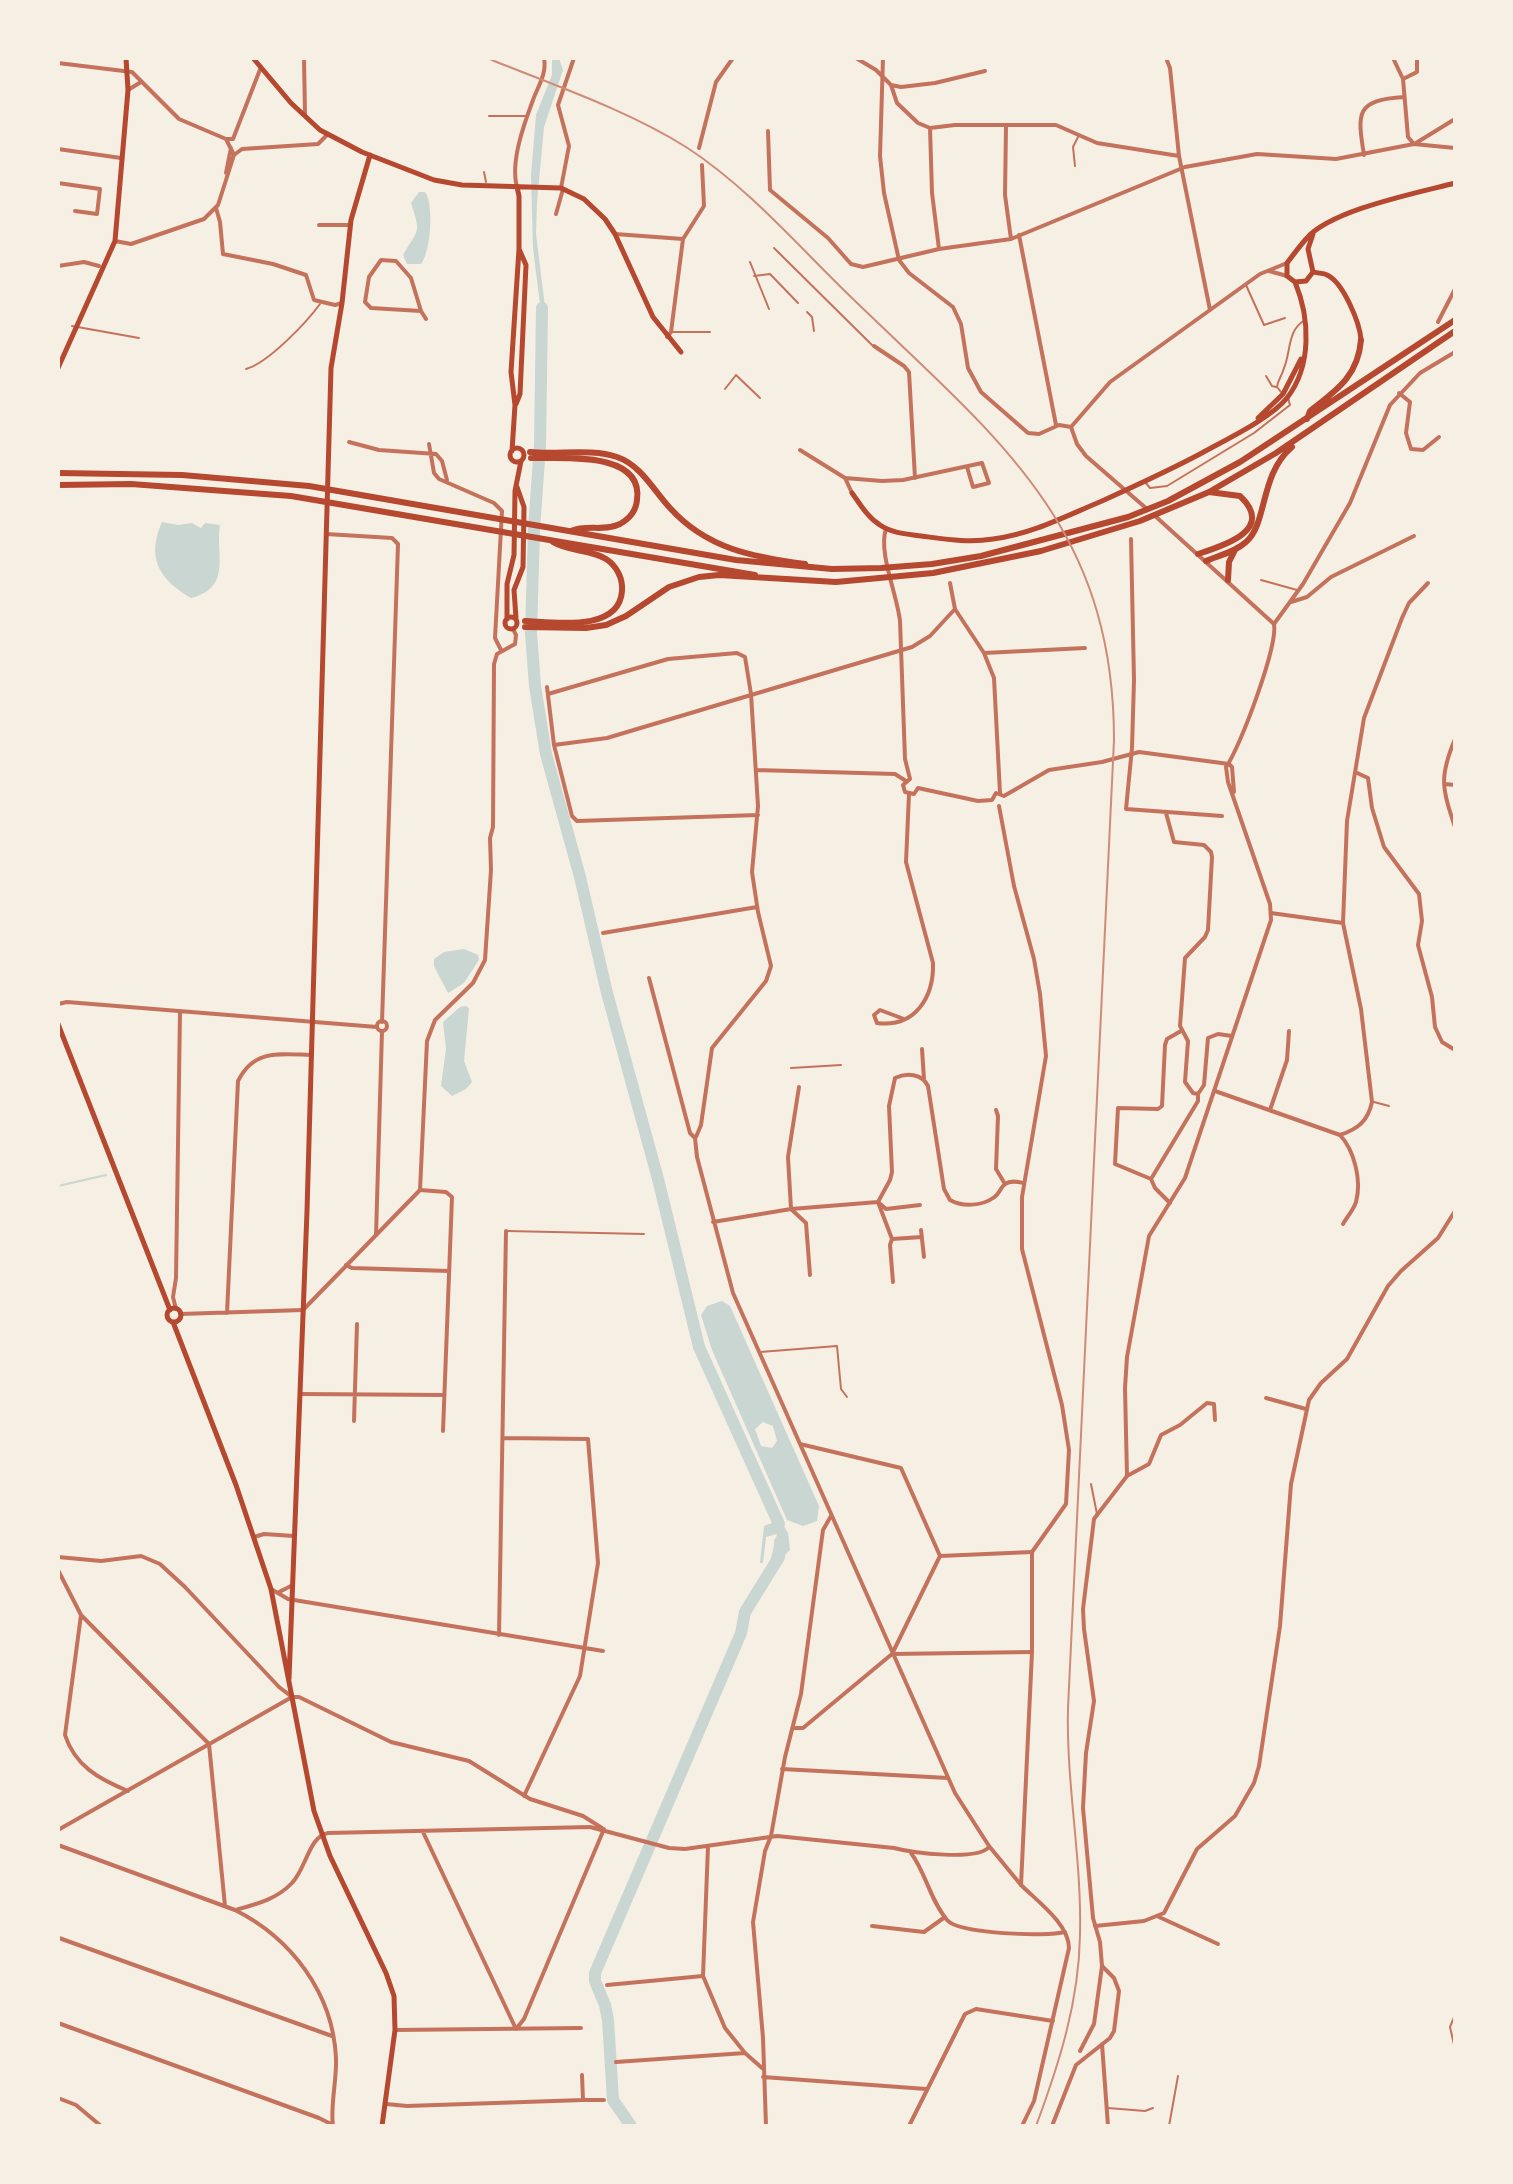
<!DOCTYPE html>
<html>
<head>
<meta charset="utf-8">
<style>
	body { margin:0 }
	#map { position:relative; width:1513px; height:2184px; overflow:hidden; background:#f6efe4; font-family:"Archivo Narrow",sans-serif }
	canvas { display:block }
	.frame { position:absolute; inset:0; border:60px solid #f6efe4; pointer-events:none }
</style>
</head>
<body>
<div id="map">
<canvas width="1513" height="2184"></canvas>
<div class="frame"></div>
</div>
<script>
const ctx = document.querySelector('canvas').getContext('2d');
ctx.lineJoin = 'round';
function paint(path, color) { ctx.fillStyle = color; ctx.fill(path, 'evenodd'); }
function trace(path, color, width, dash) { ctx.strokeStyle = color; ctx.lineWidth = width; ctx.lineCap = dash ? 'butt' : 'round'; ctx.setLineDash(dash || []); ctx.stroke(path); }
const water = new Path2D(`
	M552,58H559L563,70L544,127L537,202L536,234L547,323L539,325L540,304L533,248L531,175L536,115L552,75Z
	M419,192H425C434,204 431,251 421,264H407L403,255C419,228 421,234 411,203Z
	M162,522L178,525L192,523L201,528L205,523L220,525C215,555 233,587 191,598C159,579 146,558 162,522Z
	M464,949L478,955L479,960L464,983L448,993L434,966V959L444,952Z
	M466,1006L469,1008L464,1061L472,1082L466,1089L452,1096L441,1086L446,1049L443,1022L460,1007Z
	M722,1301L730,1306L819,1506L817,1521L803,1526L787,1520L712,1350L701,1315L707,1306ZM763,1422L773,1426L777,1441L772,1448L761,1446L755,1429Z
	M774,1509L788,1533L790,1550L782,1558H771L777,1534L766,1537L763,1563H760L764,1526L772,1523L770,1517Z`);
const stream = new Path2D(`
	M58,1186L106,1175`);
const river = new Path2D(`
	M542,308L540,445L534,530L531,633L535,686L546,754L580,877L607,993L658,1179L699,1347L779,1524
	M631,2126L613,2100L608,2020L605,2005L595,1981V1973L741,1633L745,1612L779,1557L780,1542`);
const service = new Path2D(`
	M489,116H527
	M1075,166L1073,147L1078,137
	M484,172L486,182
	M774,248L873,346
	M750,262L769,309
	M754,276L770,274L798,303
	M1246,285L1264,325L1285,318
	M807,312L812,317L814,331
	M72,326L139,338
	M671,332H710
	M246,369C268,363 306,323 320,304
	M1266,376L1272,386L1276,387
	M725,389L736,375L760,398
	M1281,392L1277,387C1278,379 1282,376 1284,368C1291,352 1287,330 1305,320
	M1145,482L1150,488L1167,486L1254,433L1290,405L1288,398
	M1261,580L1297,590
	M791,1068L841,1065
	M1374,1102L1389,1106
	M507,1231L644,1234
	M760,1352L837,1346L841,1389L847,1397
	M1091,1484L1097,1514
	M1455,2015L1450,2027L1455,2049
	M1108,2108L1145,2111L1153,2108
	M1169,2126L1178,2076`);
const minor = new Path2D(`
	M856,58L876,70L891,85L901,87L935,83L985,71
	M1166,58L1170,68L1179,156L1210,310
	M1393,58L1403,79L1408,137L1414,144
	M58,63L132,72L179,119L226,139H233
	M1403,79L1417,72V58
	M891,85L897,103L918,123L930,128L955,125H1056L1097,143L1179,156
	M128,90L141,82
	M1006,126L1005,195L1011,239
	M930,128L932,193L939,249
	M768,131L770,190L828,238L851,264L863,267L939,249L1011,239L1185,167L1257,154L1336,159L1414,144L1455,148
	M233,139L261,67
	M1416,143L1455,119
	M699,148L716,82L733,58
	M58,149L121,158
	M234,155L242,149L318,144L327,135
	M1364,155C1357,112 1356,100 1404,97
	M226,173L231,148
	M58,183L100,189L97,214L75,211
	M517,187C510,162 524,124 533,100C538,86 547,74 544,58
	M561,188L569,146L558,105L574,58
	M216,208L220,222L223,254L273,264L306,275L314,300L335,305L342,303
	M556,214L563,189
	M319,225H350
	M615,234L683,239
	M1019,235L1056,425
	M683,239L704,206L702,165
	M115,241L131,244L204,219L218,205L234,155L226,139
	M58,266L84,262L99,266
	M1269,271L1287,276
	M421,311L411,278L396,261L381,260L369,277L365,302L371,308L421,311L426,319
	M1438,322L1455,289
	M667,337L671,332L683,239
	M874,346L904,366L909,372L915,478
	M1399,393L1410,402L1406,433L1411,449L1423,450L1439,437
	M1071,427L1110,382L1260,274L1287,263
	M349,442L379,450L436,454L442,461L447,480
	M429,444L434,473L439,479L494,503L502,511L495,638L501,650
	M800,450L845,478L882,481L903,480L982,463L989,483L973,487L967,467
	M845,478L852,493
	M326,534L392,538L398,544L382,1022
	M1131,539L1134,680L1132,748L1126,809L1222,816
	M950,583L955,609L984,653L994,678L1000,793
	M1291,602L1307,597L1331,577L1414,536
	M1274,624L1303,584L1350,503L1390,405L1420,373L1455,352
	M984,653L1085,648
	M547,687L554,745L572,816L577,821L758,815
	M548,694L668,659L737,653L745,657L751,694L758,806L752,872L758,912L771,966L766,981L712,1048L701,1125L696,1137
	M1455,739C1439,777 1442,788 1455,827
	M554,745L607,738L912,647L930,636L955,609
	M756,770L895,774L906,781
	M1355,772L1368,778L1372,808L1384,847L1419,894L1422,921L1418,945L1432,997L1435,1027L1442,1042L1455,1050
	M1445,784L1455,785
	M1166,813L1174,842L1204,845L1211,852L1212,857L1208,930L1205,937L1185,958L1180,1026L1188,1041L1185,1082L1193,1093L1198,1094L1204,1085L1208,1038L1218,1034L1232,1036
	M1271,913L1343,923
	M603,933L757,907
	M649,978L690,1133L695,1138L697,1157L733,1293L955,1793L989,1846L1021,1885
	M58,1004L67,1002L377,1027
	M904,1019L880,1010L874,1015L877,1023C916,1028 934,996 933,963L906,862L909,794
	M377 1026a5 5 0 1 1 10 0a5 5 0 1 1-10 0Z
	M922,1049L924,1079
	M799,1087L788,1157L791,1209L806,1223L810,1275
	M1215,1091L1340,1135C1354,1150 1362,1180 1356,1202C1354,1209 1347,1217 1343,1224
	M996,1110L998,1116L996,1169L1005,1184
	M1270,1110L1287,1060L1289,1031
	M1340,1135C1358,1129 1368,1121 1372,1102L1361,1009L1343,923L1347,821L1364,718L1402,618L1409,603L1428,583
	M1151,1179L1115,1164L1118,1108L1158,1109L1162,1106L1165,1045L1167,1039L1181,1031
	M420,1190L446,1192L452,1197L443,1431
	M1170,1203L1155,1188L1151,1179L1198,1101V1094
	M713,1222L791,1209L878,1202L886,1209L920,1205
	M921,1230L924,1257
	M376,1235L382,1031
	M892,1239L922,1237
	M346,1265L352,1268L449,1271
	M893,1282L890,1245L892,1239L878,1202L890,1180L892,1172L889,1106L895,1078C907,1072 922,1074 928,1086L944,1189L950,1200C962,1207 982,1206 993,1198C999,1195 1000,1188 1005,1184C1011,1180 1018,1182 1024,1183
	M176,1309L173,1297L176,1278L180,1012
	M227,1313L238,1081C254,1049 279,1054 311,1055
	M180,1314L303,1310
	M300,1394L444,1395
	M1266,1398L1306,1409
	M354,1421L357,1324
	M503,1438L588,1439L598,1563L580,1676L524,1796
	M800,1444L901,1468L940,1556
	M1127,1476L1149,1464L1161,1435L1180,1425L1207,1403L1214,1404L1215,1420
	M1097,1515L1127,1476L1125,1388
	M254,1537L264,1534L294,1536
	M940,1556L1032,1552
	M58,1557L101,1561L141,1556L160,1564L185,1587L279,1687L292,1697H299L391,1742L469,1761L530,1799L583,1816L602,1828
	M58,1570L81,1615L209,1744
	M271,1589L288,1599L603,1651
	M279,1592L291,1586
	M81,1615L65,1735C75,1766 99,1779 128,1791
	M499,1635L506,1231
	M892,1654L1032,1652
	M793,1728H803L892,1654L940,1556
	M209,1744L225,1906
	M782,1769L948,1778
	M58,1830L292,1697
	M423,1832L516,2029
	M58,1845L235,1910C291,1938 333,1993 336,2058C337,2080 330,2106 333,2126
	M708,1846L703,1976L725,2028L745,2053L762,2068
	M911,1853C926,1873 930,1900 947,1920C959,1934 1046,1937 1065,1932
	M235,1910C257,1904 277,1899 292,1883C306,1869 309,1836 328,1833L590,1827L669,1848L685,1849L777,1836L894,1848C913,1853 977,1861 989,1847
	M1159,1917L1218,1944
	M872,1926L924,1932L945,1917
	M1095,1926L1144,1921L1164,1913L1197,1849L1235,1816L1254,1783L1259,1766L1280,1626L1291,1484L1309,1400L1321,1383L1347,1359L1388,1286L1401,1271L1438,1238L1455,1211
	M59,1938L332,2036
	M607,1985L703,1976
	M58,2023L319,2118L333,2125
	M516,2029L524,2019L604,1829
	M395,2030L581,2028
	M1102,2044L1108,2126
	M616,2062L745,2053
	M763,2077L926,2089
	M58,2098L76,2105L101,2126
	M583,2100H604
	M386,2104L407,2106L583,2100L582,2075
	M766,2126L763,2038L753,1922L765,1851L771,1836L785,1757L801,1694L823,1530L831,1516
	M909,2126L965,2014L976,2009L1053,2021
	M1052,2126L1076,2065L1110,2038L1114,2031L1119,1991L1114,1978L1102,1966`);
const tertiary = new Path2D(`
	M304,58L305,114
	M883,58L880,156L884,193L899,260L909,273L953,307L961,324L968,368L981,392L1028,433L1039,434L1059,425L1071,427L1077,444L1086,456L1147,509
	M886,529C878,552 897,594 900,621L905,759L910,779
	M1229,764L1232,767L1234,792
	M910,779L903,785L905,792L914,794L918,788
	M918,788L978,801L992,800
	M1004,796L1049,770L1102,762L1139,752L1229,764
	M992,800L996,793L1004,796
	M999,806L1014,886L1034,959L1040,994L1046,1056L1022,1197V1249L1062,1405L1069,1450L1066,1504L1032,1552V1652L1021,1885C1037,1901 1069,1924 1069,1948L1034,2101L1022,2126
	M303,1310L420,1190L427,1041L435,1020L473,983L485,960L491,870L490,838L493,827L494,664L497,654L515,644L516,635L513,629
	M1125,1388L1127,1357L1149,1236L1185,1178L1271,920L1270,904L1228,782L1226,767C1240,748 1278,646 1274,624L1154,515
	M1080,2051L1094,2024L1102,1966L1100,1942L1093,1918L1083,1808L1086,1753L1094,1701L1084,1629L1083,1609L1094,1519L1097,1515`);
const secondary = new Path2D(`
	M253,58L291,103L320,130L362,152L434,180L462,185L561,188L584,199L605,219L615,234L653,317L681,352
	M1313,234L1308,249L1313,272L1306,281L1295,282L1287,276V263C1293,255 1299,247 1306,239C1330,210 1417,193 1455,183
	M1313,272C1316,273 1324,273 1327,275C1343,282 1360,323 1361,340
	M58,368L115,241L128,90L126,58
	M516,404L520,394L526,265L519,249
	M1258,418L1283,394L1301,359
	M510 455a7 7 0 1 1 14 0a7 7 0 1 1-14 0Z
	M512,451L515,405L511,372L519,249V196L517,187
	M852,493C860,504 868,518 880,525C891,533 907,534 921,536C945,539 968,543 993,539C1032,534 1066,516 1102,501C1135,486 1168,471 1200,454C1225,440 1270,419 1287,398C1312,366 1310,318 1295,282
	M505 623a6 6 0 1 1 12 0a6 6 0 1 1-12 0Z
	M516,618L514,590L523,567L524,507L517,487
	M507,619V584L514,555L515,491L521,461
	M58,1024L170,1310
	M167 1315a7 7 0 1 1 14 0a7 7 0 1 1-14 0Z
	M173,1322L236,1485L271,1589L314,1811L330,1856L386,1973L394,1996L395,2030L382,2126
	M289,1679L307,1211L331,368L342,303L351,220L370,155`);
const trunk = new Path2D(`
	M1307,419L1310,411C1337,390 1358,376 1361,340
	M530,452C558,455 591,448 617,457C641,465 654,491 670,508C707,549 753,557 805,564
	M531,458C561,459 644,450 637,500C636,511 629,519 620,524C604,532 587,524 571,531
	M58,473L182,475L309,486L736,560L832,569L881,568L932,564L981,556L1128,517L1168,501L1240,462L1455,320
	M58,485L131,484L291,496L755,575
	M1198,554C1223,546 1276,530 1240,496L1209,492
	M1206,561C1220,555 1235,552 1246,542C1268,523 1259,475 1292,447
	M1228,580L1229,562L1235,550
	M525,621C553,622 619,633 622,591C623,579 617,566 606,559C590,549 569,552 553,542
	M525,627L586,628L606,625L626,616L669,587L699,577L719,575L836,582L933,573L1041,551L1140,521L1209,492L1276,453L1455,331`);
const rail = new Path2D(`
	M487,58C553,85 625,109 686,147C748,187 799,247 852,298C994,436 1114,523 1114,740L1068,1708C1066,1784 1082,1859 1080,1935C1079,2002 1059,2064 1036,2126`);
paint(water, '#c9d6d2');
trace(stream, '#c9d6d2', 2);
trace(river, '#c9d6d2', 12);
trace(service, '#c5725c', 2);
trace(minor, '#c5725c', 4);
trace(tertiary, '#c5725c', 4);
trace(secondary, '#b5482f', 5);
trace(trunk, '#b5482f', 6);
trace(rail, '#cf8b77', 2);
</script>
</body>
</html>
